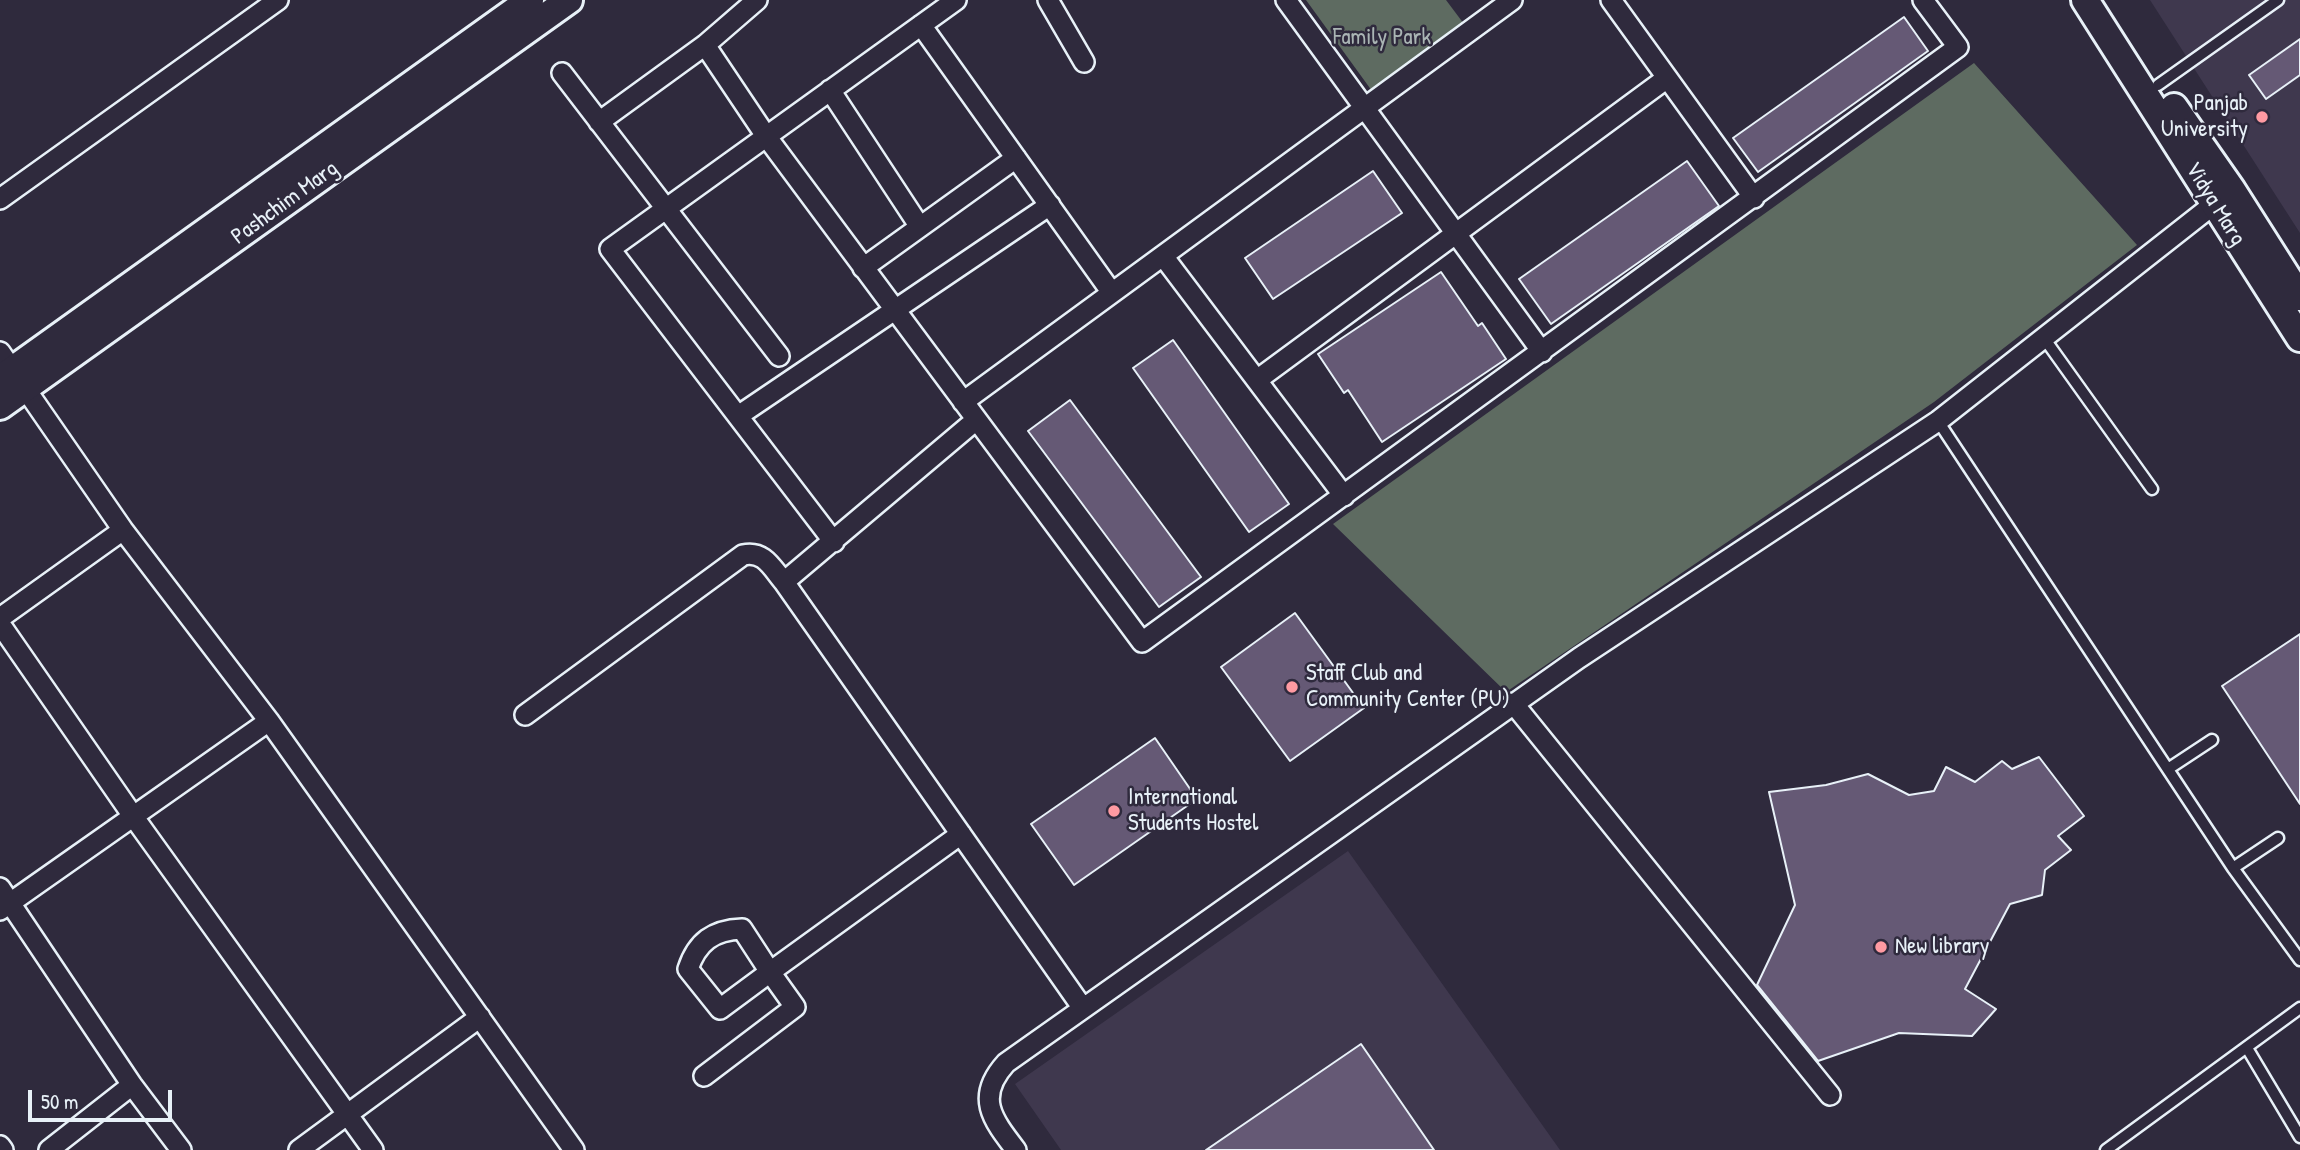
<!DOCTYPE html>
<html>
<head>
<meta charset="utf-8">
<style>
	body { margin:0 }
	#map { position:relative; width:2300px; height:1150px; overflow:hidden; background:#2f2a3d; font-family:"Patrick Hand",sans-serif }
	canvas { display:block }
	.scale { position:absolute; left:28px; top:1090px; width:144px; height:32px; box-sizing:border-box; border:4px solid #e8f1f8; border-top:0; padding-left:9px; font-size:21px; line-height:24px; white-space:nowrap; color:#e8f1f8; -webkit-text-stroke:5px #2f2a3d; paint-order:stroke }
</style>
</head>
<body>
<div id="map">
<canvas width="2300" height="1150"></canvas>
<div class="scale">50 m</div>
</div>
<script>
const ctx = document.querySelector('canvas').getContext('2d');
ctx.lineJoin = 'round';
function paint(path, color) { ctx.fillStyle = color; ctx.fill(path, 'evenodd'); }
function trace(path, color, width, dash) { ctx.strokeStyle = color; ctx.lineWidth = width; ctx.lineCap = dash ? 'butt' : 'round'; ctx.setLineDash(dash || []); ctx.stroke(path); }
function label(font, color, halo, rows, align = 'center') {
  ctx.font = font + ' "Patrick Hand",sans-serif'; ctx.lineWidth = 5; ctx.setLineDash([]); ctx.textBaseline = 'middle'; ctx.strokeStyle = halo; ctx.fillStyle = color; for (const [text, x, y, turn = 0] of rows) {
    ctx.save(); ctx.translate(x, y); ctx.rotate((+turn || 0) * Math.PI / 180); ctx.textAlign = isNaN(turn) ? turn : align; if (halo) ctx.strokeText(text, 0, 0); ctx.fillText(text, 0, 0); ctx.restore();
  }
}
const built = new Path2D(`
	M2150,0H2300V233Z
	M1348,851L1560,1150H1061L1015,1084Z`);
const green = new Path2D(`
	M1306,0H1446L1464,24L1372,91Z
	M1974,63L2137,245L1934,402L1506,692L1333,524Z`);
const building = new Path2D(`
	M1904,17L1928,51L1758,172L1733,138Z
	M2300,39V75L2266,99L2249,75Z
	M1687,161L1719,206L1551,324L1519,279Z
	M1373,171L1402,213L1273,299L1245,258Z
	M1441,272L1478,326L1482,323L1506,359L1382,442L1348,390L1344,393L1318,354Z
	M1173,340L1289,504L1249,532L1133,368Z
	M1070,400L1201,577L1159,607L1028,431Z
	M1295,613L1364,708L1290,761L1221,667Z
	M2300,634V804L2222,686Z
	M1155,738L1197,799L1074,885L1031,824Z
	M2039,757L2084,816L2058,836L2071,850L2045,870L2042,895L2010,904L1965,989L1996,1009L1972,1036L1899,1033L1818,1061L1757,985L1795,905L1769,792L1826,785L1868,774L1909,795L1934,791L1946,767L1975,782L2002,761L2012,769Z
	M1361,1044L1434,1150H1206Z`);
const service = new Path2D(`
	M2158,85L2278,0
	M2044,338L2152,489
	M1938,421L2233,868L2300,960
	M2168,769L2212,740
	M2233,868L2278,838
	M2247,1048L2300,1137
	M2106,1150L2300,1008`);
const minor = new Path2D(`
	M1048,0L1084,62
	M1286,0L1542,352
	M1611,0L1754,198
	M921,25L1112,293
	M705,45L766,136L1142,642L1958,47L1923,0
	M562,73L779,356
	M830,90L920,227
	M599,122L705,45L757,0
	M0,199L278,0
	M1163,256L1344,496
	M863,268L1016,158
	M0,352L123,530L269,721L574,1150
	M1257,380L1667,78
	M963,402L1512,0
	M738,416L1050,205
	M976,420L784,582L1082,1007
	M834,542L610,249L956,0
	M0,618L123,530
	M0,624L133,816L373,1150
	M1513,703L1830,1095
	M525,715L743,555C764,550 772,568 784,582
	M0,888L132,1085L181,1150
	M0,910L269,721
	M742,929L770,972L720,1009L688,969C697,942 713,930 742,929Z
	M704,1076L795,1007L770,972L961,834
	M0,1146L3,1150
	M49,1150L132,1085
	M299,1150L480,1017
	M1016,1150C992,1119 975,1097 1006,1063L1579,658L1938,421L2223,197`);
const secondary = new Path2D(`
	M2085,0L2300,338
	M2174,107L2232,190L2300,297
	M0,379L530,0
	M0,406L569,0`);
const markers = [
	[2262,117,7,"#ff9aa2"],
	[1292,687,7,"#ff9aa2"],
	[1114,811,7,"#ff9aa2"],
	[1881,947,7,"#ff9aa2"]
];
const parkNames = [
	["Family Park",1382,38]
];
const poiNames = [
	["Panjab",2248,104,"right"],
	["University",2248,130,"right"],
	["Staff Club and",1306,674],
	["Community Center (PU)",1306,700],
	["International",1128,798],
	["Students Hostel",1128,824],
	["New library",1895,947]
];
const streetNames = [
	["Pashchim Marg",285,203,-36],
	["Vidya Marg",2215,204,58]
];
paint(built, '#3f384e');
paint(green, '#5e6b61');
paint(building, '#655975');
trace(building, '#e8f1f8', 2);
trace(service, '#e8f1f8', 15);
trace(minor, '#e8f1f8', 24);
trace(secondary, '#e8f1f8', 32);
trace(service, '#2f2a3d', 10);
trace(minor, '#2f2a3d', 19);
trace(secondary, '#2f2a3d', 26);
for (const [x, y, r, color] of markers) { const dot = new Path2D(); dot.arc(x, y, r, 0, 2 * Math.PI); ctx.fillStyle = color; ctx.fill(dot); trace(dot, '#2f2a3d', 2.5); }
label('23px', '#aab5b4', '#2f2a3d', parkNames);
label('23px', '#e8f1f8', '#2f2a3d', poiNames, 'left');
label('23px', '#e8f1f8', '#2f2a3d', streetNames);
</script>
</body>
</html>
